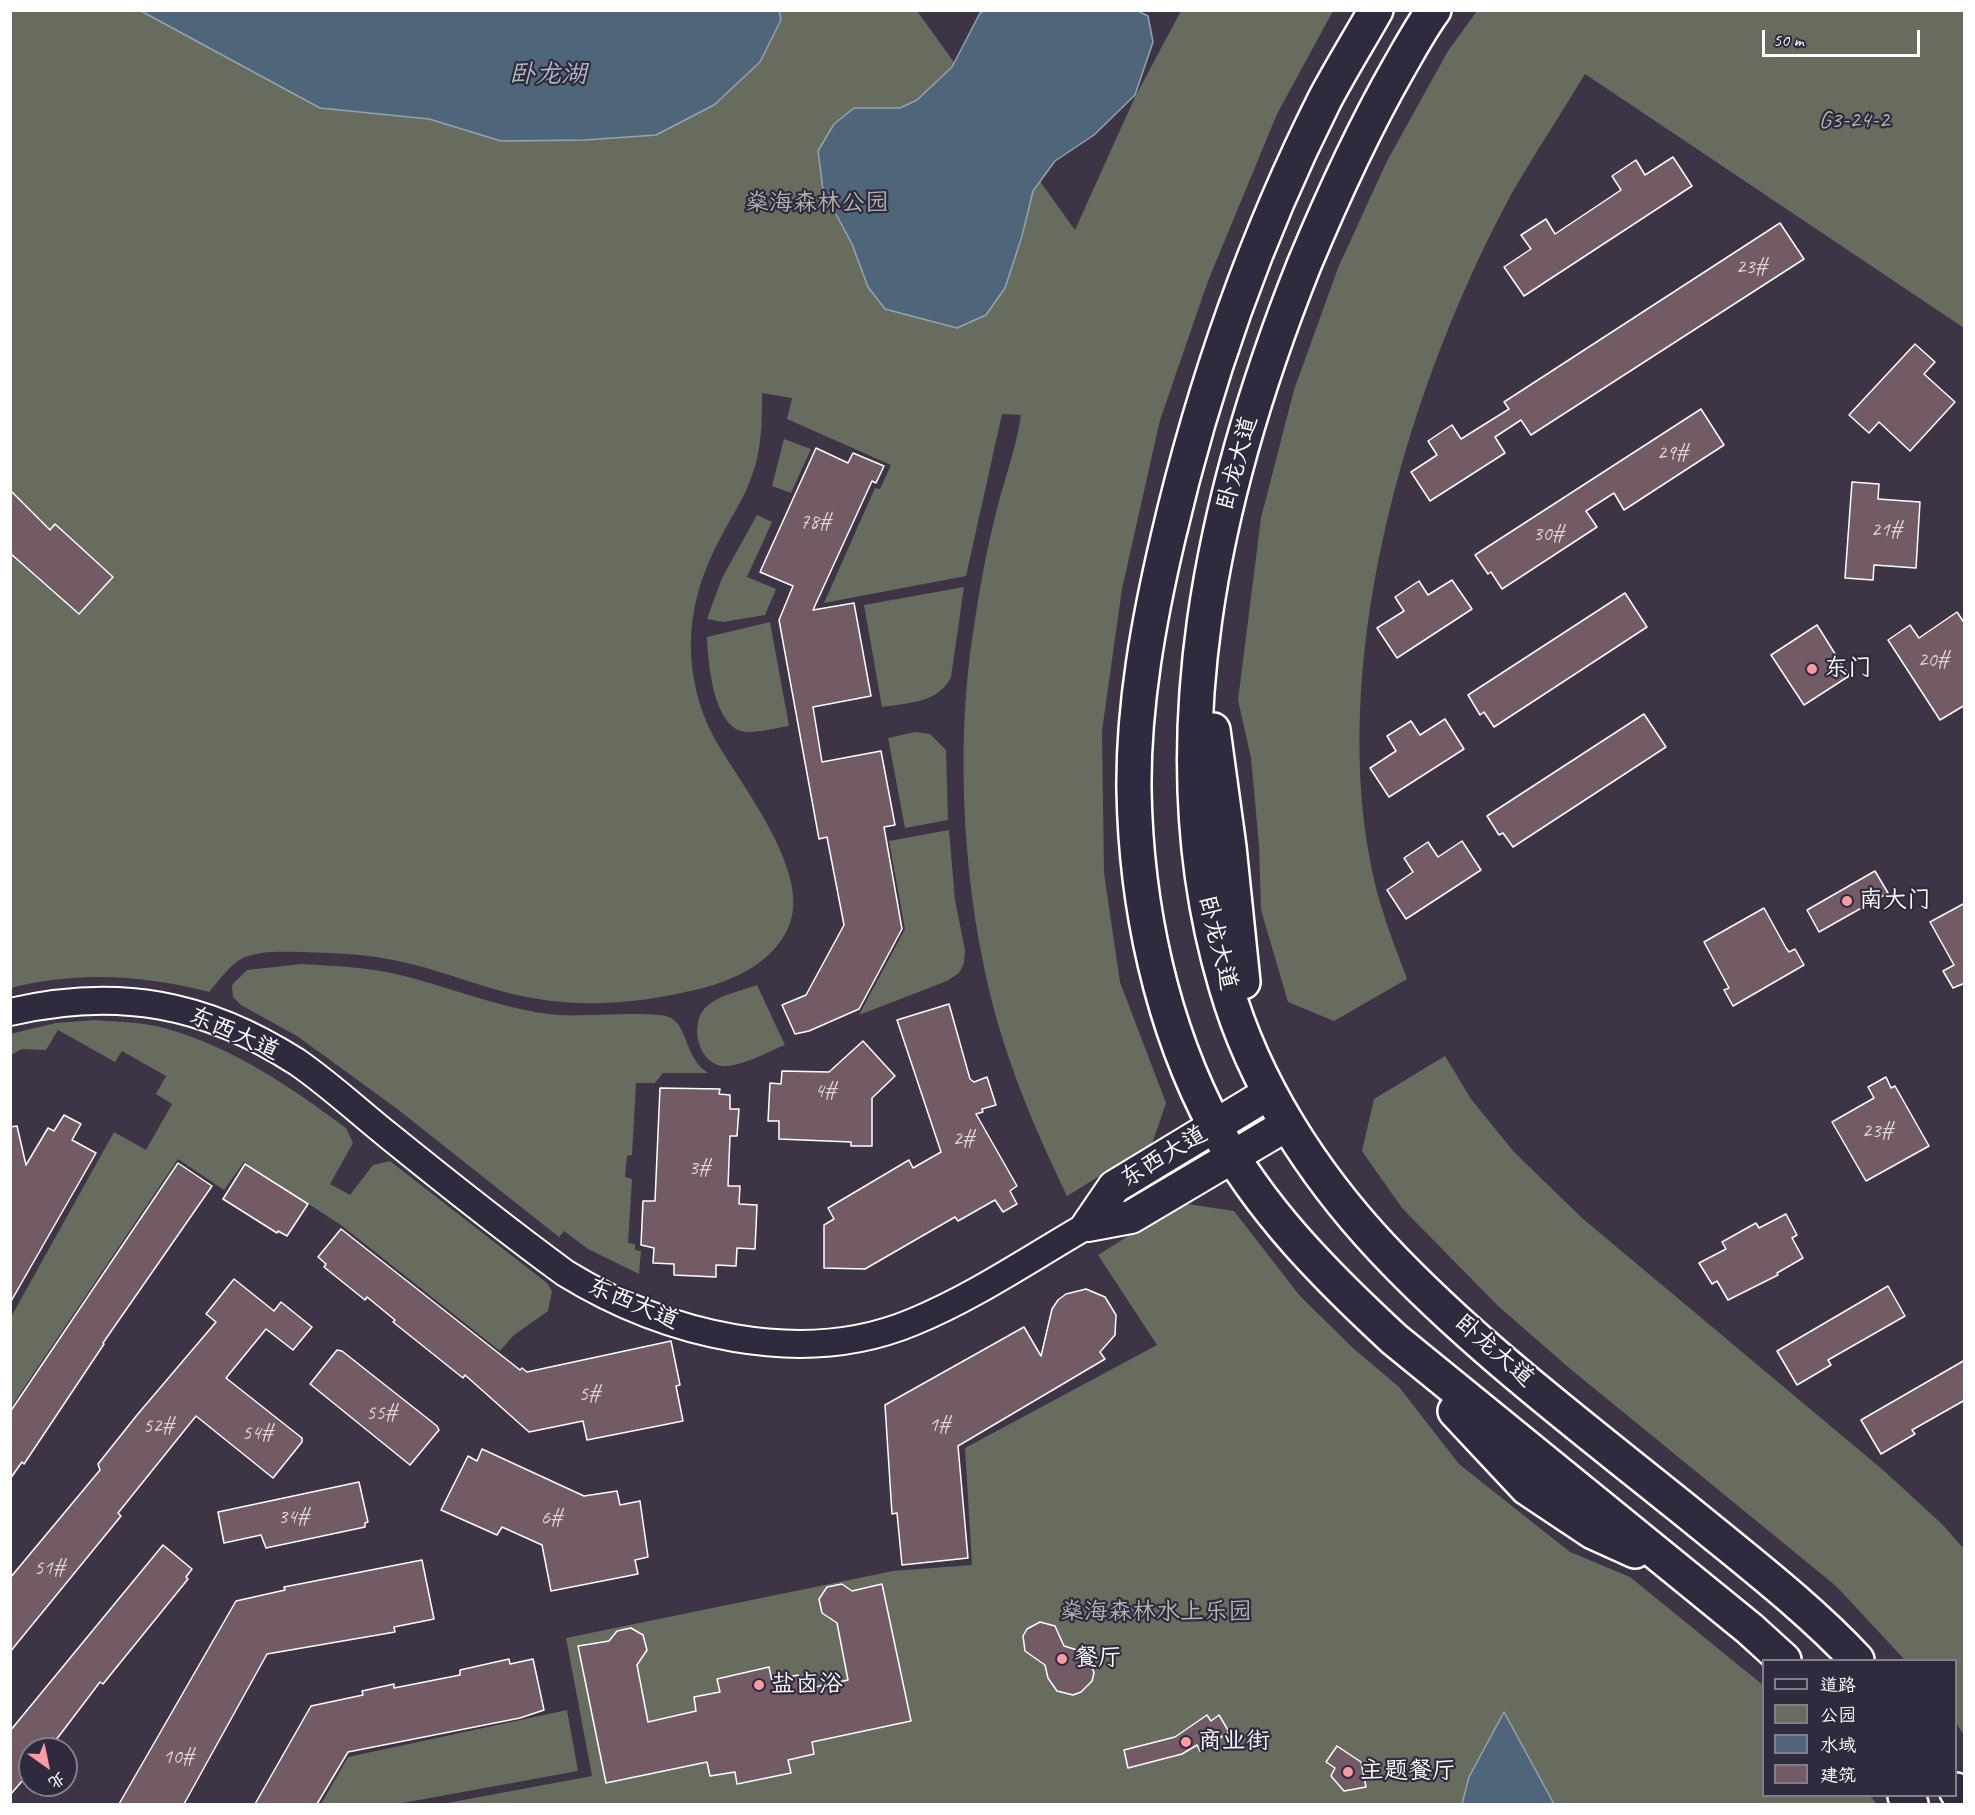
<!DOCTYPE html>
<html>
<head>
<meta charset="utf-8">
<style>
	body { margin:0 }
	#map { position:relative; width:1975px; height:1815px; overflow:hidden; background:#3d3445; font-family:Caveat,"LXGW WenKai TC",sans-serif }
	canvas { display:block }
	.frame { position:absolute; inset:0; border:12px solid #fff; pointer-events:none }
	.legend { position:absolute; left:1762px; top:1659px; width:195px; height:138px; box-sizing:border-box; background:#2f2a3d; border:2px solid #827f8b; margin:0; padding:8px 10px; list-style:none; font-size:18px; color:#fff }
	.legend li { display:flex; align-items:center; gap:12px; height:30px }
	.legend b { width:30px; border:2px solid #827f8b }
	.north { position:absolute; left:18px; top:1737px; width:60px; height:60px; box-sizing:border-box; background:#2f2a3d; border:2px solid #827f8b; border-radius:50%; rotate:147deg; font-size:16px; font-weight:700; line-height:24px; text-align:center; color:#fff }
	.north::after { content:''; display:block; margin:auto; width:21px; height:27px; background:#ff9aa2; clip-path:polygon(50% 0,100% 100%,50% 72%,0 100%) }
	.scale { position:absolute; left:1762px; top:30px; width:158px; height:27px; box-sizing:border-box; border:3px solid #fff; border-top:0; padding-left:8px; font-size:18px; line-height:21px; white-space:nowrap; color:#fff; -webkit-text-stroke:4px #2f2a3d; paint-order:stroke }
</style>
</head>
<body>
<div id="map">
<canvas width="1975" height="1815"></canvas>
<div class="frame"></div>
<ul class="legend">
<li><b style="height:8px;background:#2f2a3d"></b>道路</li>
<li><b style="height:16px;background:#676c5f"></b>公园</li>
<li><b style="height:16px;background:#4f667a"></b>水域</li>
<li><b style="height:16px;background:#735b66"></b>建筑</li>
</ul>
<div class="north">北</div>
<div class="scale">50 m</div>
</div>
<script>
const ctx = document.querySelector('canvas').getContext('2d');
ctx.lineJoin = 'round';
function paint(path, color) { ctx.fillStyle = color; ctx.fill(path, 'evenodd'); }
function trace(path, color, width, dash) { ctx.strokeStyle = color; ctx.lineWidth = width; ctx.lineCap = dash ? 'butt' : 'round'; ctx.setLineDash(dash || []); ctx.stroke(path); }
function label(font, color, halo, rows, align = 'center') {
  ctx.font = font + ' Caveat,"LXGW WenKai TC",sans-serif'; ctx.lineWidth = 4.5; ctx.setLineDash([]); ctx.textBaseline = 'middle'; ctx.strokeStyle = halo; ctx.fillStyle = color; for (const [text, x, y, turn = 0] of rows) {
    ctx.save(); ctx.translate(x, y); ctx.rotate((+turn || 0) * Math.PI / 180); ctx.textAlign = isNaN(turn) ? turn : align; if (halo) ctx.strokeText(text, 0, 0); ctx.fillText(text, 0, 0); ctx.restore();
  }
}
const green = new Path2D(`
	M11,11H917L1075,230L1135,97L1181,11H1333L1277,114L1208,281L1160,420L1122,589L1102,731L1104,873L1120,982L1166,1103L1152,1144L1067,1196C1042,1144 1019,1092 1002,1037C966,921 955,774 970,654C976,611 983,567 993,525C1001,488 1016,451 1021,415L1002,414L966,576L824,603L875,488L880,489L891,465L787,419L792,398L762,393C762,423 762,452 750,481C743,500 731,517 722,535C696,583 684,630 695,685C699,704 706,724 716,741C741,785 812,873 789,926C773,963 735,980 699,989C645,1002 592,1008 538,999C490,992 446,971 398,961C367,954 334,953 303,952C283,952 262,950 243,958C231,964 218,981 209,992C143,975 77,971 11,988Z
	M1477,11H1964V328L1585,74C1561,114 1535,153 1512,193C1411,379 1330,647 1370,860C1377,901 1392,939 1407,979L1334,1021L1288,1002L1261,910L1259,845L1251,758L1238,700L1261,518L1294,390L1338,268L1387,161L1448,51Z
	M784,439L811,449L791,493L772,486Z
	M757,515L772,522L747,577L776,589L765,615L723,622L707,619L722,578Z
	M964,587L951,677C939,703 908,703 882,707L864,605Z
	M770,622L789,726C776,728 761,732 748,732C713,732 708,661 707,637Z
	M915,732L930,734L946,750L948,820L905,828L888,738Z
	M949,830L955,900L965,950L964,963L959,973L947,981L859,1015L905,929L889,841Z
	M301,964C334,966 368,967 400,975C453,988 504,1010 558,1015C582,1017 658,1010 671,1018C689,1029 684,1057 708,1073H663L655,1083H636L632,1155L627,1156L625,1177L632,1179L628,1243L635,1244V1250L641,1251L639,1274L588,1249L564,1231L559,1237L396,1108L297,1036L241,1005L233,997L232,985L247,970Z
	M757,985L785,1045C767,1052 747,1064 728,1066C699,1069 688,1024 706,1007C719,995 741,991 757,985Z
	M95,1020C118,1022 142,1022 164,1028C233,1047 289,1086 346,1128L353,1143L330,1184L350,1195L373,1165L390,1161L547,1283L552,1291L548,1311L514,1335L500,1351L341,1225L244,1162L224,1190L178,1159L11,1407V1317L114,1132L146,1150L172,1104L156,1094L166,1076L122,1051L115,1062L58,1030L46,1050L22,1049L11,1055V1034L14,1033L56,1023Z
	M1445,1056L1471,1099L1514,1152L1582,1218L1883,1470L1942,1524L1964,1549V1735L1956,1723V1660H1905L1836,1586L1568,1367L1497,1305L1402,1208L1362,1151L1374,1099Z
	M1181,1203L1234,1211L1300,1296L1354,1349L1399,1387L1459,1464L1570,1552L1630,1577L1763,1685L1764,1796H1870L1877,1804H442L592,1776L566,1638L893,1571L972,1565L965,1448L1157,1345L1098,1255Z
	M567,1710L578,1771L397,1804H321L348,1757Z`);
const water = new Path2D(`
	M1136,10L1148,16L1153,42L1135,95L1094,135L1055,161L1033,191L1022,236L1005,288L986,315L957,328L885,309L868,287L852,244L823,190L818,151L834,124L854,108H900L917,100L952,67L980,13L984,11Z
	M779,11L781,20L760,62L714,105L656,135L585,140L501,141L429,119L320,108L141,11Z
	M1504,1712L1554,1804H1462L1469,1777Z`);
const building = new Path2D(`
	M1673,157L1692,186L1524,296L1504,267L1531,249L1521,235L1546,219L1555,234L1621,190L1612,176L1636,160L1645,175Z
	M1780,223L1804,259L1531,435L1521,420L1495,437L1505,453L1430,501L1411,472L1437,455L1428,441L1452,425L1461,439L1509,409L1504,402Z
	M1915,344L1935,362L1924,374L1955,402L1910,451L1879,422L1869,433L1849,415Z
	M1701,409L1724,445L1624,510L1614,493L1586,511L1597,527L1502,589L1491,572L1488,574L1475,555Z
	M816,448L848,463L853,453L884,466L876,483L872,481L813,610L854,603L871,696L813,707L822,762L881,751L895,825L884,827L902,929L859,1009L809,1031L795,1034L782,1005L806,995L844,925L827,837L819,839L779,620L793,586L760,572Z
	M1852,482L1879,484L1878,499L1920,502L1916,568L1874,565L1873,580L1845,578Z
	M10,490L50,530L55,524L113,577L79,614L10,553Z
	M1452,580L1472,609L1397,658L1377,628L1404,611L1395,597L1419,581L1428,595Z
	M1625,593L1647,627L1494,727L1484,712L1480,715L1468,695Z
	M1957,612L1965,624V705L1940,720L1888,640L1910,625L1919,638Z
	M1817,625L1849,676L1804,705L1771,655Z
	M1644,714L1666,747L1513,847L1503,833L1499,835L1487,816Z
	M1445,719L1464,749L1389,797L1370,768L1396,751L1387,736L1411,721L1420,735Z
	M1462,841L1481,870L1406,919L1387,890L1413,872L1404,858L1428,842L1438,857Z
	M1875,871L1888,893L1819,932L1807,910Z
	M1965,903V983L1953,988L1943,971L1954,965L1930,922Z
	M1764,908L1786,948L1789,952L1795,949L1804,965L1733,1006L1724,990L1729,988L1704,942Z
	M949,1004L970,1079L974,1082L987,1077L996,1105L982,1109L983,1112L976,1114L1017,1186L1010,1191L1017,1204L1003,1212L995,1200L958,1221L955,1217L865,1269L824,1268V1225L834,1219L828,1208L909,1160L913,1168L941,1152L897,1020Z
	M863,1041L895,1076L872,1098V1146H851V1142L779,1139V1121H768L770,1083L781,1084L782,1071L829,1072Z
	M1886,1077L1891,1088L1895,1086L1929,1146L1866,1181L1832,1122L1874,1098L1868,1087Z
	M660,1088L720,1089L719,1094L730,1095V1109H739L737,1136H730L728,1186H740L739,1204L757,1205L755,1249L737,1248L736,1266L716,1265V1277L674,1275V1264L653,1263L654,1248L641,1245L643,1201H655Z
	M64,1115L81,1124L72,1140L96,1153L10,1303V1127L17,1126L26,1165L48,1128L54,1131Z
	M178,1163L212,1186L103,1343L104,1344L24,1464L22,1462L10,1479V1412Z
	M245,1164L308,1204L287,1236L278,1231L277,1233L223,1199Z
	M1786,1214L1797,1235L1792,1238L1803,1258L1777,1273L1778,1275L1728,1300L1717,1281L1712,1284L1699,1263L1726,1249L1722,1242L1756,1223L1759,1228Z
	M341,1229L520,1370L522,1368L527,1372L671,1341L680,1385L676,1386L683,1421L587,1440L583,1421L529,1432L465,1375L463,1378L393,1322L395,1320L367,1297L365,1300L324,1267L326,1264L318,1257Z
	M234,1279L274,1311L281,1302L312,1327L293,1350L266,1329L226,1378L302,1438V1442L273,1478L196,1416L118,1513L121,1516L10,1652V1578L100,1470L98,1464L137,1415L216,1322L206,1314Z
	M1888,1286L1905,1316L1828,1360L1831,1365L1797,1385L1777,1351Z
	M1086,1289L1105,1297L1116,1315L1115,1335L1100,1352L1105,1359L958,1446L968,1558L902,1565L897,1513L892,1514L885,1405L1024,1327L1041,1356L1052,1309L1058,1300L1066,1294Z
	M337,1350L342,1351L437,1426L439,1430L410,1465L310,1384Z
	M1965,1360V1400L1912,1430L1915,1434L1881,1454L1861,1420Z
	M482,1449L584,1496L617,1491L620,1505L640,1501L648,1557L635,1560L638,1574L551,1591L542,1545L502,1527L497,1535L441,1510L468,1456L477,1461Z
	M359,1482L368,1522L365,1523V1527L266,1548L261,1535L224,1543L218,1512Z
	M163,1545L192,1569L186,1577L188,1579L103,1684L100,1682L56,1740L53,1738L44,1749H30V1772L10,1795V1731Z
	M422,1560L434,1619L394,1627L395,1632L267,1654L184,1804H119L236,1601L285,1590L284,1587Z
	M842,1584L852,1591L882,1584L911,1721L812,1742L814,1754L788,1760L791,1773L737,1784L735,1772L710,1776L707,1762L606,1783L578,1646L609,1641L617,1631L631,1628L643,1635L647,1650L637,1665L648,1722L696,1711L694,1697L720,1692L717,1679L769,1667L772,1681L798,1675L801,1690L848,1680L837,1623L822,1613L819,1599L827,1587Z
	M1040,1622L1055,1626L1064,1646L1084,1652L1089,1657L1094,1673L1092,1681L1081,1692L1073,1695L1057,1691L1048,1678L1045,1665L1025,1651L1023,1636L1027,1629Z
	M509,1659L510,1664L533,1659L544,1710L520,1718L348,1752L317,1804H255L311,1706L363,1695L362,1691L394,1684V1688L460,1675V1670Z
	M1207,1715L1211,1721L1219,1715L1229,1732L1200,1751L1197,1745L1182,1754L1128,1768L1124,1750L1175,1737Z
	M1337,1746L1361,1762L1366,1787L1344,1791L1331,1776L1335,1768L1326,1762Z`);
const minor = new Path2D(`
	M10,1012C117,987 205,1003 297,1062C329,1084 359,1112 389,1136C447,1183 505,1229 565,1273C664,1334 801,1369 913,1322C974,1297 1031,1258 1088,1225`);
const tertiary = new Path2D(`
	M1088,1225L1114,1187L1269,1093
	M1088,1225L1131,1217L1288,1124`);
const secondary = new Path2D(`
	M1376,10C1359,40 1341,69 1325,99C1255,238 1203,387 1168,538C1149,619 1133,706 1134,790C1136,905 1161,1026 1216,1128C1260,1210 1326,1276 1394,1339L1750,1629L1784,1660
	M1434,10C1420,29 1409,50 1398,69C1362,132 1332,198 1304,265C1214,490 1155,747 1226,986C1254,1083 1312,1173 1381,1247C1480,1353 1605,1444 1717,1536C1765,1575 1815,1615 1857,1660
	M1213,730L1229,847L1243,982
	M1455,1411L1527,1488L1593,1532L1635,1551
	M1956,1790L1964,1804
	M1905,1796L1911,1804`);
const markers = [
	[1812,669,6,"#ff9aa2"],
	[1847,901,6,"#ff9aa2"],
	[1062,1659,6,"#ff9aa2"],
	[759,1685,6,"#ff9aa2"],
	[1186,1742,6,"#ff9aa2"],
	[1348,1772,6,"#ff9aa2"]
];
const numberNames = [
	["23#",1751,267],
	["29#",1672,453],
	["78#",815,522],
	["21#",1886,530],
	["30#",1548,534],
	["20#",1933,660],
	["4#",825,1091],
	["23#",1877,1131],
	["2#",963,1139],
	["3#",699,1168],
	["5#",589,1394],
	["55#",381,1413],
	["1#",939,1425],
	["52#",158,1426],
	["54#",257,1433],
	["34#",293,1517],
	["6#",551,1518],
	["51#",49,1568],
	["10#",178,1757]
];
const parkNames = [
	["G3-24-2",1854,121],
	["燊海森林公园",817,204],
	["燊海森林水上乐园",1156,1613]
];
const streetNames = [
	["卧龙大道",1238,463,-75],
	["卧龙大道",1217,943,76],
	["东西大道",234,1034,24],
	["东西大道",1164,1157,-31],
	["东西大道",633,1304,23],
	["卧龙大道",1494,1351,41]
];
const poiNames = [
	["东门",1824,669],
	["南大门",1859,901],
	["餐厅",1074,1659],
	["盐卤浴",771,1685],
	["商业街",1198,1742],
	["主题餐厅",1360,1772]
];
const waterNames = [
	["卧龙湖",548,75]
];
paint(green, '#676c5f');
paint(water, '#4f667a');
trace(water, '#95a3af', 1.5);
paint(building, '#735b66');
trace(building, '#fff', 1.5);
trace(minor, '#fff', 30);
trace(tertiary, '#fff', 36);
trace(secondary, '#fff', 38);
trace(minor, '#2f2a3d', 26);
trace(tertiary, '#2f2a3d', 32);
trace(secondary, '#2f2a3d', 33);
for (const [x, y, r, color] of markers) { const dot = new Path2D(); dot.arc(x, y, r, 0, 2 * Math.PI); ctx.fillStyle = color; ctx.fill(dot); trace(dot, '#2f2a3d', 2); }
label('21px', '#dcd6d9', null, numberNames);
label('24px', '#b3b6af', '#2f2a3d', parkNames);
label('24px', '#fff', '#2f2a3d', streetNames);
label('24px', '#fff', '#2f2a3d', poiNames, 'left');
label('italic 26px', '#b0bac3', '#2f2a3d', waterNames);
</script>
</body>
</html>
